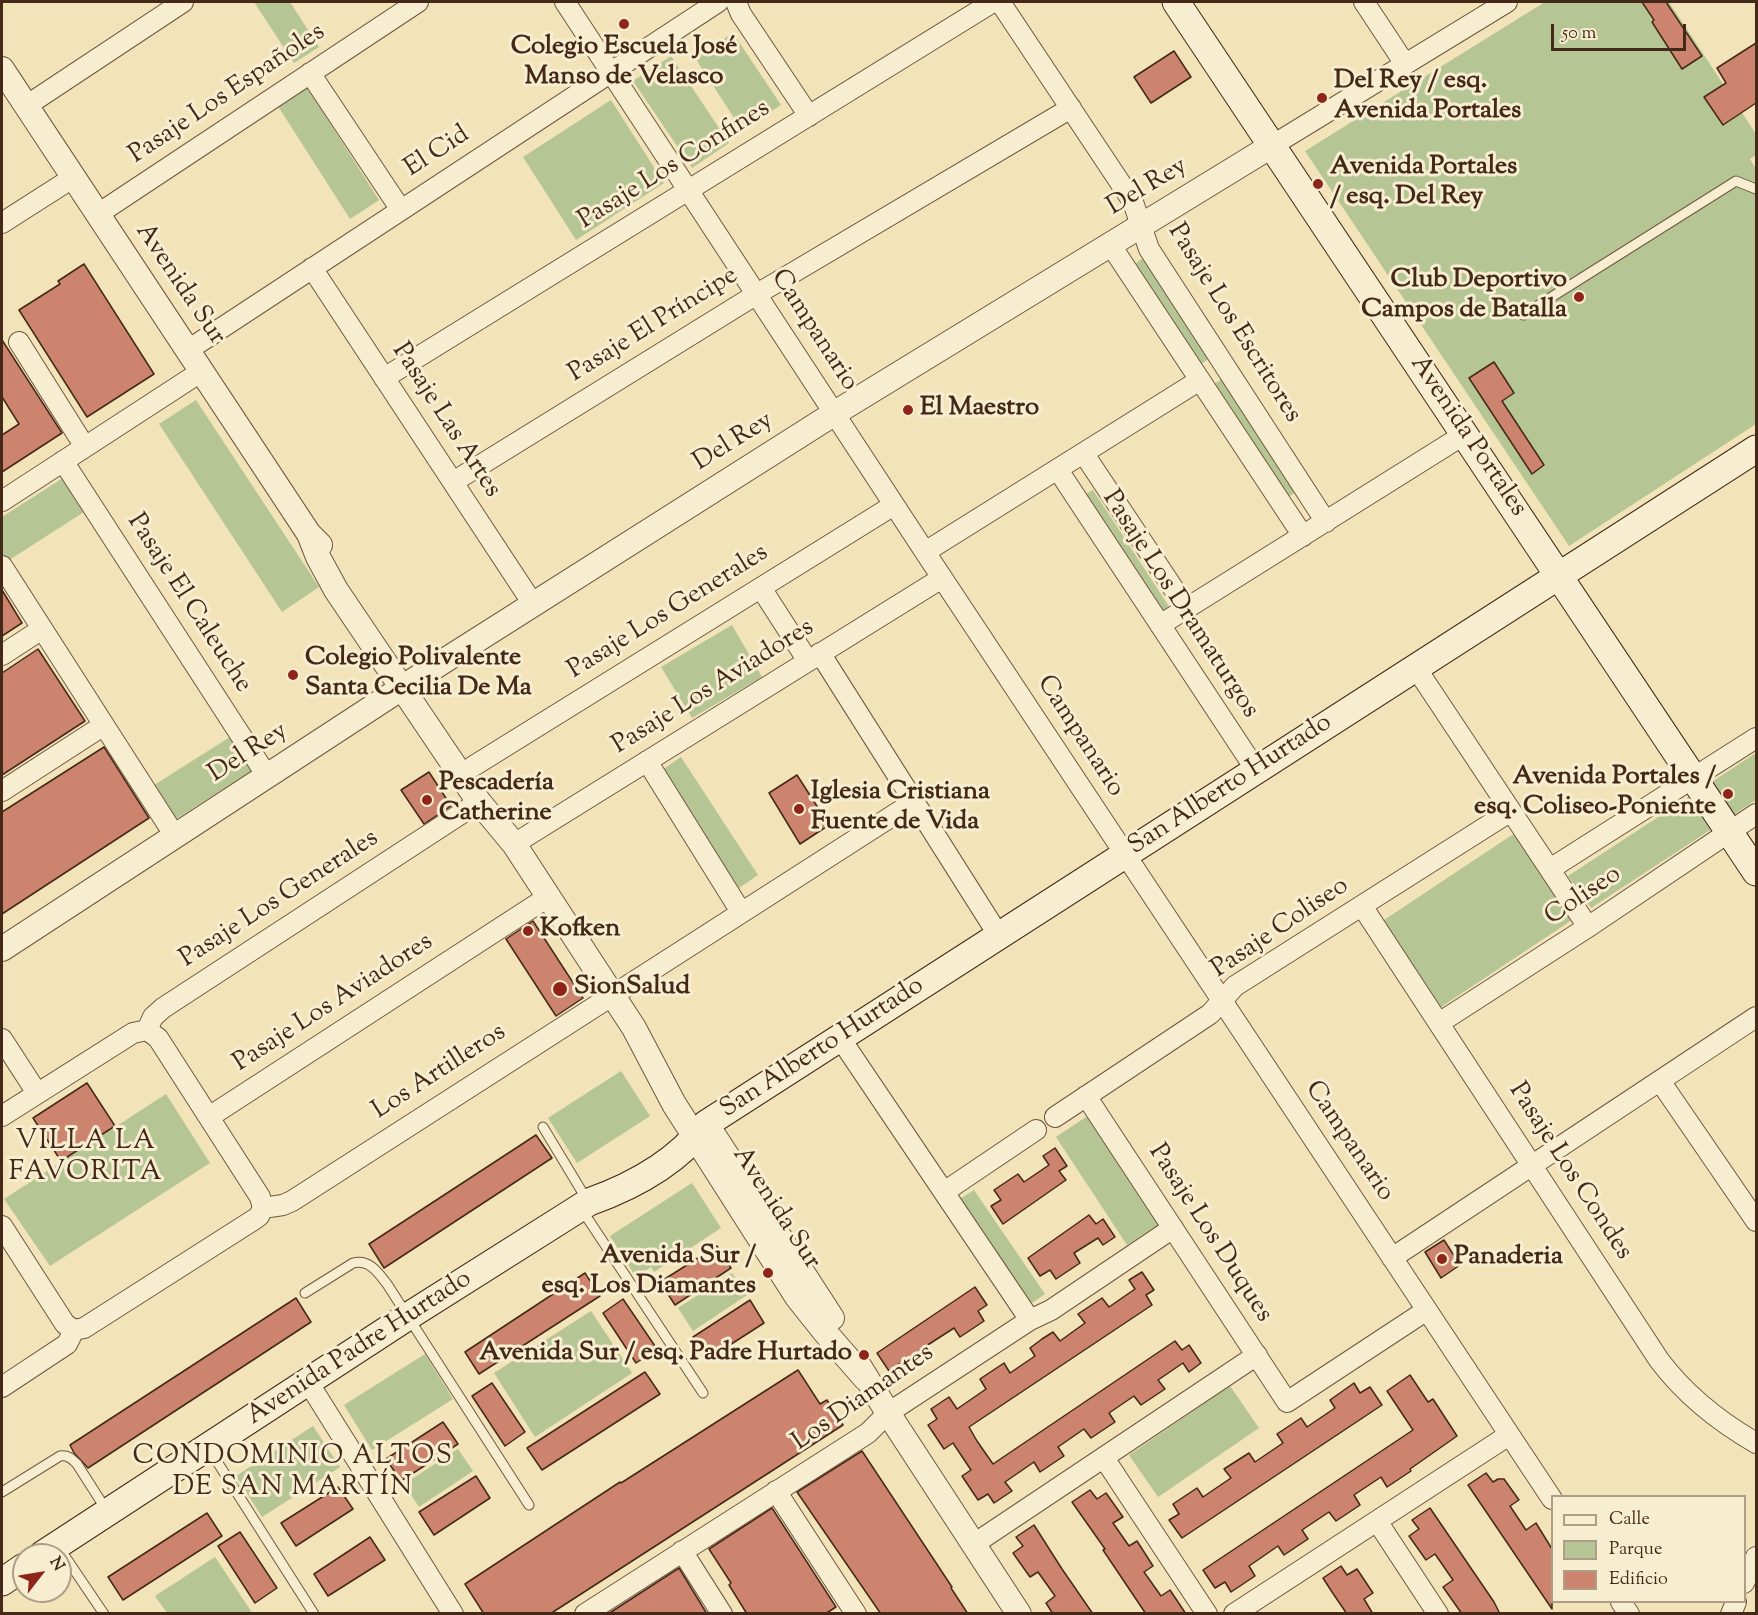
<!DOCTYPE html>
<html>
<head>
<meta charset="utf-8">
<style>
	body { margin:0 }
	#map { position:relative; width:1758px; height:1615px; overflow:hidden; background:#f2e3b8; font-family:"Sorts Mill Goudy",serif }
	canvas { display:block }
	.frame { position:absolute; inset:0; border:3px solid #442818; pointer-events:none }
	.legend { position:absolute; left:1551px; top:1495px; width:195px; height:108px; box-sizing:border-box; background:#f7edd1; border:2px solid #af9e87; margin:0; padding:8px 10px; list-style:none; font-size:18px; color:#442818 }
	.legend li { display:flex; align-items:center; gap:12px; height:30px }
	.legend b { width:30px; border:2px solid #af9e87 }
	.north { position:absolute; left:12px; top:1543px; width:60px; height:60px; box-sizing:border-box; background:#f7edd1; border:2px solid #af9e87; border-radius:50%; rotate:59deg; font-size:16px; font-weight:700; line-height:24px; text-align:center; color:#442818 }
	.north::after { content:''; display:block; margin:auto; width:21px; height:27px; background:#8f2418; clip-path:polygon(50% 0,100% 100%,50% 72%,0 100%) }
	.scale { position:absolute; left:1551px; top:24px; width:135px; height:27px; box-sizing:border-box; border:3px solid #442818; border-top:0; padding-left:8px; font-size:18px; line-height:21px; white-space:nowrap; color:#442818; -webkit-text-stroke:4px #f7edd1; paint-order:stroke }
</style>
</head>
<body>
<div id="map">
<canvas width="1758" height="1615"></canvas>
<div class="frame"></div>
<ul class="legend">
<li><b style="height:8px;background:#f7edd1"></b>Calle</li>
<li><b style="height:16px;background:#b5c593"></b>Parque</li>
<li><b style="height:16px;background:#cc846e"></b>Edificio</li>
</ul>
<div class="north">N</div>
<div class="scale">50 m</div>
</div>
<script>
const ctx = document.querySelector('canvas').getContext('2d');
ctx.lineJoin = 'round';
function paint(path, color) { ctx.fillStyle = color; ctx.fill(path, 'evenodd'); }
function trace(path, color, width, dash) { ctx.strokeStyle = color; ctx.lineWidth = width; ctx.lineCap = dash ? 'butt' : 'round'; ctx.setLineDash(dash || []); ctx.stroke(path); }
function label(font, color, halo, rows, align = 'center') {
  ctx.font = font + ' "Sorts Mill Goudy",serif'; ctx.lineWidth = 6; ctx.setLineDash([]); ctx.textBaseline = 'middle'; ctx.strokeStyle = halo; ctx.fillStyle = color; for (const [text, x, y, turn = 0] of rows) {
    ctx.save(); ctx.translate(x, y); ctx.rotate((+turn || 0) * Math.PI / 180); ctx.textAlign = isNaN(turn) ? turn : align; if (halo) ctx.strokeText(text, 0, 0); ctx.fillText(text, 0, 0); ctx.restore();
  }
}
const green = new Path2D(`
	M254,2H290L319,47L294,63Z
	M1545,2H1669L1756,134V155L1750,159L1756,169V424L1569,546L1305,151Z
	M733,33L781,105L742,130L695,58Z
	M671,56L729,143L692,168L633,81Z
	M305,84L379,200L350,219L276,103Z
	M611,100L664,183L576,240L523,157Z
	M1145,257L1210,358L1198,366L1133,265Z
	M1223,378L1296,492L1283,500L1210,387Z
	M196,400L319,587L282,612L159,424Z
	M63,478L84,512L6,562L2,555V517Z
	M1093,490L1170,608L1158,616L1081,497Z
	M732,625L762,677L692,718L661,667Z
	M230,737L251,771L173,821L151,787Z
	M1756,753V800L1591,908L1568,876Z
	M681,757L758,875L739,888L662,770Z
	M1518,831L1575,918L1438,1009L1381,922Z
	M621,1071L650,1116L577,1163L548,1118Z
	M166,1094L210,1163L50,1266L4,1199Z
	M1089,1115L1161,1223L1127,1245L1056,1137Z
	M692,1183L721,1228L654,1272L651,1267L636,1277L610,1236Z
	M974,1190L1045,1294L1026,1307L955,1202Z
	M732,1273L747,1295L693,1331L678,1308Z
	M591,1311L632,1373L535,1437L494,1373Z
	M425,1354L453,1399L372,1450L344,1405Z
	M1230,1386L1259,1428L1158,1497L1129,1455Z
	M313,1426L340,1467L262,1517L236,1476Z
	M458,1449L473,1471L419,1507L404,1484Z
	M215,1557L251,1611L247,1614L167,1613L155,1596Z`);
const building = new Path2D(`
	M1642,2H1666L1702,56L1682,69L1652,22L1654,20Z
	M1756,43V103L1723,125L1704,97L1726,83L1717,68Z
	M1174,51L1191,77L1151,103L1134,77Z
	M84,264L154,374L87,417L19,310L60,284L58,281Z
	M2,340L62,433L2,472V435L19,424L2,397Z
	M1494,362L1514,393L1502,401L1544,465L1532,474L1469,378Z
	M2,590L22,623L2,636Z
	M38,649L85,721L2,775V673Z
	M104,747L149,818L2,914V812Z
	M429,772L451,806L424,824L401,790Z
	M797,775L829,825L800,844L769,793Z
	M533,921L583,998L556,1016L506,939Z
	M87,1083L115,1126L61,1161L33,1118Z
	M536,1135L552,1158L384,1268L369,1244Z
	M1055,1148L1067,1166L1059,1171L1066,1180L1003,1224L991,1206L1001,1200L994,1190L1018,1174L1024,1182L1049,1165L1043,1156Z
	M1089,1215L1096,1224L1103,1219L1115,1237L1103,1245L1098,1238L1074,1253L1080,1263L1056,1279L1050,1270L1040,1276L1028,1258Z
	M1444,1240L1460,1265L1441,1278L1425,1252Z
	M717,1246L731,1268L675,1305L660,1282Z
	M1142,1272L1154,1290L1146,1295L1152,1305L969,1427L977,1441L993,1464L1175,1341L1182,1350L1189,1345L1201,1363L1189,1372L1183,1363L1158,1380L1165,1389L1141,1405L1134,1396L1109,1413L1115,1422L1091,1438L1084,1429L1058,1447L1064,1456L1040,1472L1034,1462L1005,1482L1012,1491L994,1503L988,1494L978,1500L962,1476L971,1470L953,1443L944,1449L928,1425L937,1419L931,1409L949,1397L957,1409L986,1389L980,1379L1004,1363L1010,1373L1035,1356L1030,1348L1042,1339L1053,1332L1060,1341L1085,1323L1078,1314L1102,1298L1109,1307L1135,1289L1129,1280Z
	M585,1273L600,1296L479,1374L465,1352Z
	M975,1287L987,1305L978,1311L984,1321L960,1337L954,1328L923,1348L929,1358L905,1374L899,1364L889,1371L877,1353Z
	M296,1298L311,1322L88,1468L74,1453L70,1445Z
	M623,1299L657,1349L636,1363L603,1313Z
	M750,1300L764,1323L708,1359L693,1337Z
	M798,1370L820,1404L827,1400L843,1425L550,1614H484L465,1584L620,1482L621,1483Z
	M645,1372L660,1394L542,1470L527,1448Z
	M1410,1375L1428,1402L1433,1399L1457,1436L1410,1469L1411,1471L1387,1487L1381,1477L1354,1495L1360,1505L1336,1521L1329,1512L1302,1530L1308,1539L1284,1555L1278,1546L1249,1566L1255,1576L1231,1592L1225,1582L1215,1588L1203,1570L1413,1430L1387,1391Z
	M492,1383L525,1432L505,1446L472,1396Z
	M1354,1383L1360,1393L1370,1387L1382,1405L1182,1538L1169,1520L1179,1514L1173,1504L1197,1488L1203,1497L1231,1478L1224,1469L1249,1453L1255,1462L1283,1443L1277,1434L1301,1418L1307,1427L1335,1408L1330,1400Z
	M443,1422L458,1444L401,1481L386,1459Z
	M862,1451L952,1587L951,1588L968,1614H881L797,1492Z
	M1486,1473L1493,1482L1498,1479H1504L1519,1500L1510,1506L1526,1530L1536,1523L1552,1549V1609L1468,1485Z
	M476,1476L490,1498L434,1535L419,1512Z
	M338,1487L353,1509L296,1546L281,1523Z
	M1090,1490L1097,1499L1106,1493L1123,1517L1113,1523L1129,1546L1137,1541L1153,1566L1144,1572L1161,1596L1170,1590L1186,1614H1146L1103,1550L1105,1549L1072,1502Z
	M772,1508L836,1607L825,1614H747L729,1585L731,1583L709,1549Z
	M1430,1508L1494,1602L1500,1614H1462L1443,1587L1453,1580L1435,1554L1426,1560L1409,1536L1419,1529L1412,1520Z
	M207,1513L222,1536L123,1600L108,1577Z
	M1034,1525L1062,1569L1093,1614H1053L1046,1603L1055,1596L1038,1572L1030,1577L1013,1553L1023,1546L1016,1537Z
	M240,1532L277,1588L255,1603L218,1546Z
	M370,1537L385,1560L328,1596L314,1574Z
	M1341,1566L1347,1575L1357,1569L1373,1593L1364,1599L1373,1614H1347L1332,1592L1323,1578Z
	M679,1568L707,1614H608Z`);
const service = new Path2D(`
	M1523,315L1736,181L1756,189
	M543,1127L587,1200
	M582,1210L703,1393
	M305,1293L353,1263C369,1259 378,1272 387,1284L529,1505
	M209,1449L314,1614
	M2,1492L60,1456C68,1455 71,1458 77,1464L107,1511
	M58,1546L104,1614`);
const minor = new Path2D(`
	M565,2L925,552L1552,1499
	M736,2L741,14L809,116
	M1000,2L1133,202L1149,249L1326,522
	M1364,2L1405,64
	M310,73L401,210
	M26,106L183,2
	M1273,145L1507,2
	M98,214L418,2
	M2,223L74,177
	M1110,244L1303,536
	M312,268L533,604
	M19,342L85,447
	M188,350L718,2
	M384,378L993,2
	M1084,454L1187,609
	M63,461L267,776
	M1058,470L1256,770
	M453,482L757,294L1071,108
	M2,501L202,371
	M925,552L1200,380
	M2,566L175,836
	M761,588L808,661
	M1160,625L1465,434
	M820,653L999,936
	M2,655L42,629
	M1416,668L1588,927
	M647,761L741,912
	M472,767L894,505
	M2,791L104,725
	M514,844L942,578
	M1550,869L1756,738
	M1362,906L1659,1360C1686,1396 1718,1421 1756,1443
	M1439,1023L1588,927L1756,814
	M147,1030L153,1017L163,1008L479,802
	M840,1038L1030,1320
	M2,1039L37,1093
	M1660,1081L1756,1221
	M1086,1096L1287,1402L1427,1310
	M2,1116L133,1033L147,1030L158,1038L260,1197L263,1208
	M209,1117L548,897
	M1055,1117L1210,1014L1235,986L1511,811
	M944,1192L1036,1130
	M263,1208L283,1205L292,1201L914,802
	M2,1226L65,1324L74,1330
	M1392,1258L1756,1017
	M74,1330L84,1328L255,1219L259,1216L263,1208
	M308,1382L453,1614
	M2,1387L67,1344L74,1330
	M1104,1458L1207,1614
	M776,1491L856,1614
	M1377,1521L1438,1614
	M974,1544L1257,1355
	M682,1551L722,1614
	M1744,1583L1756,1557
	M1621,1602L1629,1614
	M585,1614L868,1433L888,1413L1030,1320L1051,1310L1173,1228
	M1234,1614L1509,1435
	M1731,1614L1736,1602`);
const tertiary = new Path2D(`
	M2,69L309,534L320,545
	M309,534L318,557L336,590L479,802L514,844L634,1028L674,1104L797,1297L824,1331L865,1378
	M2,949L414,680L835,413L1273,145
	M711,1131L832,1318
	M858,1364L888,1413L1019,1614`);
const secondary = new Path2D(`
	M1176,2L1756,872
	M42,1555L407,1317L589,1202C634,1186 677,1163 706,1124L1756,449
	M2,1582L24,1567`);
const markers = [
	[624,24,6,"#8f2418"],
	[1322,98,6,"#8f2418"],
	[1318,184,6,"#8f2418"],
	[1579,297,6,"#8f2418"],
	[908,410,6,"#8f2418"],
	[293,675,6,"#8f2418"],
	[1728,794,6,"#8f2418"],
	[427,800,6,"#8f2418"],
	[799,809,6,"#8f2418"],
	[528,931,6,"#8f2418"],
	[560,989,8,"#8f2418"],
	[1442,1259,6,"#8f2418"],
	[768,1273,6,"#8f2418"],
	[864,1355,6,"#8f2418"]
];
const poiNames = [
	["Colegio Escuela José",624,49,"center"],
	["Manso de Velasco",624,79,"center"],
	["Del Rey / esq.",1334,83],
	["Avenida Portales",1334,113],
	["Avenida Portales",1330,169],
	["/ esq. Del Rey",1330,199],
	["Club Deportivo",1567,282,"right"],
	["Campos de Batalla",1567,312,"right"],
	["El Maestro",920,410],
	["Colegio Polivalente",305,660],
	["Santa Cecilia De Ma",305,690],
	["Avenida Portales /",1716,779,"right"],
	["esq. Coliseo-Poniente",1716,809,"right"],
	["Pescadería",439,785],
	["Catherine",439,815],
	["Iglesia Cristiana",811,794],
	["Fuente de Vida",811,824],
	["Kofken",540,931],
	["SionSalud",574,989],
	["Avenida Sur /",756,1258,"right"],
	["esq. Los Diamantes",756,1288,"right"],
	["Panaderia",1454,1259],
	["Avenida Sur / esq. Padre Hurtado",852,1355,"right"]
];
const streetNames = [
	["Pasaje Los Españoles",228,95,-34],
	["El Cid",438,153,-33],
	["Pasaje Los Confines",675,166,-32],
	["Del Rey",1148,188,-31],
	["Avenida Sur",179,285,56],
	["Pasaje Los Escritores",1233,324,58],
	["Pasaje El Príncipe",654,326,-32],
	["Campanario",813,331,57],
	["Pasaje Las Artes",445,421,57],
	["Avenida Portales",1467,437,56],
	["Del Rey",734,443,-32],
	["Pasaje El Caleuche",188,604,57],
	["Pasaje Los Dramaturgos",1179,605,57],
	["Pasaje Los Generales",669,613,-32],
	["Pasaje Los Aviadores",714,688,-32],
	["Campanario",1079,737,57],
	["Del Rey",249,754,-33],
	["San Alberto Hurtado",1231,786,-33],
	["Coliseo",1584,897,-34],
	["Pasaje Los Generales",280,900,-33],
	["Pasaje Coliseo",1281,929,-34],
	["Pasaje Los Aviadores",334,1004,-33],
	["San Alberto Hurtado",823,1049,-33],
	["Los Artilleros",440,1073,-33],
	["Campanario",1348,1142,56],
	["Pasaje Los Condes",1569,1172,57],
	["Avenida Sur",775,1209,57],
	["Pasaje Los Duques",1209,1234,57],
	["Avenida Padre Hurtado",360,1349,-33],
	["Los Diamantes",864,1399,-35]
];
const neighbourhoodNames = [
	["VILLA LA",86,1143],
	["FAVORITA",86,1174],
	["CONDOMINIO ALTOS",293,1458],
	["DE SAN MARTÍN",293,1489]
];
paint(green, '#b5c593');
paint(building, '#cc846e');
trace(building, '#442818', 1.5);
trace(service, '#705740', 11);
trace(minor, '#705740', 22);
trace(tertiary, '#705740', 26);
trace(secondary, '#442818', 29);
trace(service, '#f7edd1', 9);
trace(minor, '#f7edd1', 20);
trace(tertiary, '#f7edd1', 24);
trace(secondary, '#f7edd1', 27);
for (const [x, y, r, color] of markers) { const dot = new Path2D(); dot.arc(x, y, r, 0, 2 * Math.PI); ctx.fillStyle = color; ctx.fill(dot); trace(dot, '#f7edd1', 2); }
label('bold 26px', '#442818', '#f7edd1', poiNames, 'left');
label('26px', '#442818', '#f7edd1', streetNames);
ctx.letterSpacing = '1.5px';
label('27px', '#442818', '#f7edd1', neighbourhoodNames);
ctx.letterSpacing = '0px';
</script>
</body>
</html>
